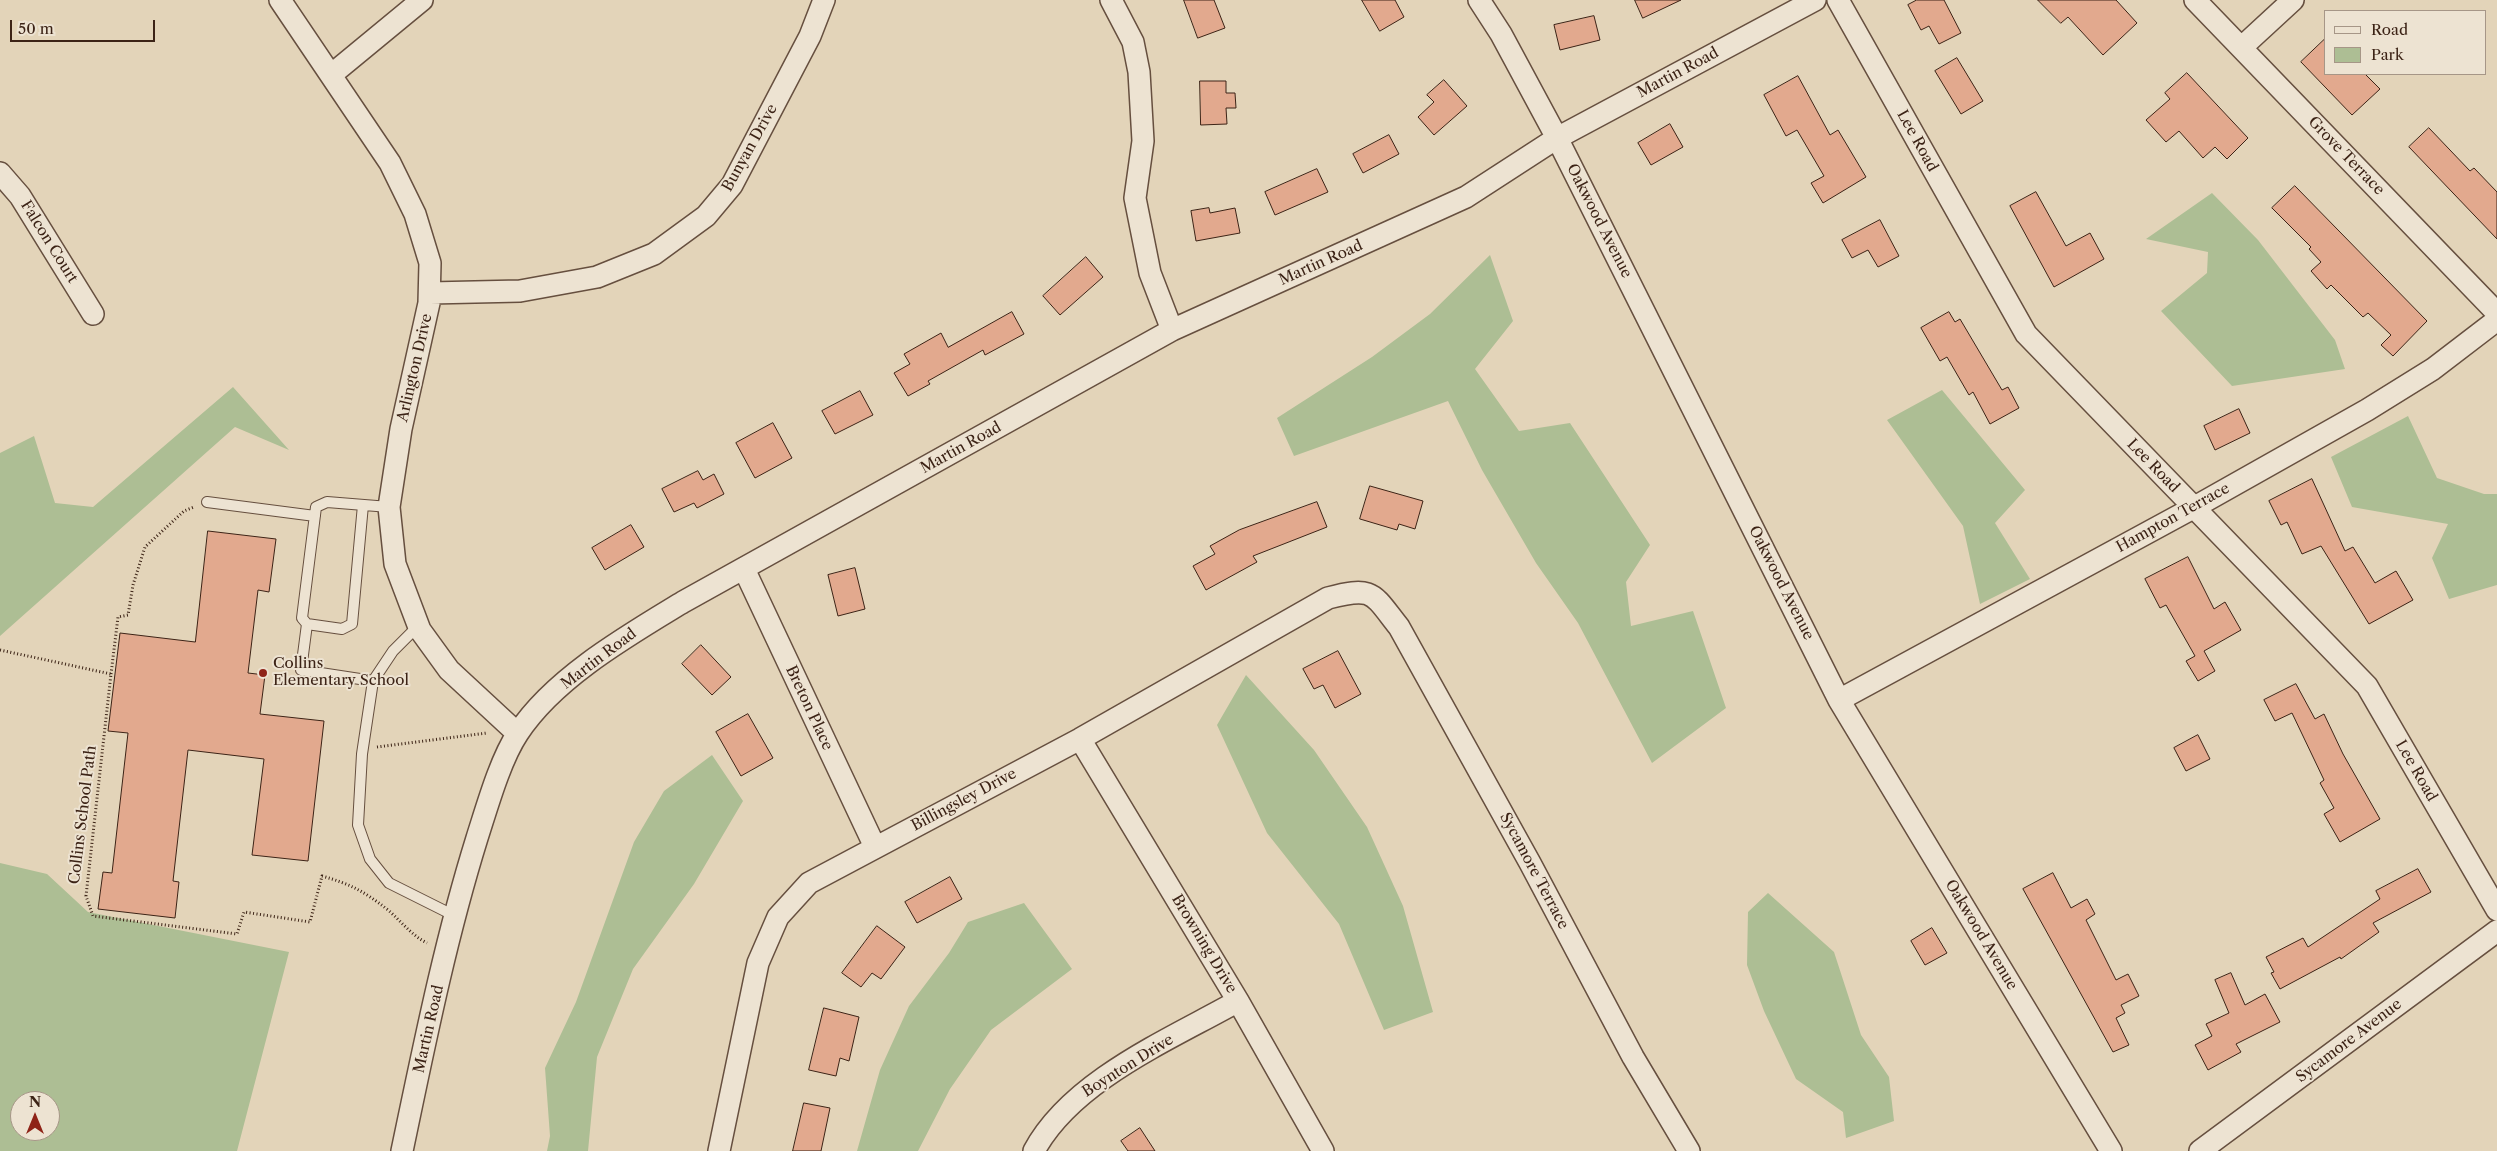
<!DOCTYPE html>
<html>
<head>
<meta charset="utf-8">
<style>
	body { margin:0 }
	#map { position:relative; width:2497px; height:1151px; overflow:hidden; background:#e3d4b9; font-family:"Libre Caslon Text",serif }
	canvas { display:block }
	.legend { position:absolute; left:2324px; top:10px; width:162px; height:65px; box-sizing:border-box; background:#ede3d2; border:1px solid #a69687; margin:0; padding:6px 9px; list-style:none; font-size:15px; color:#3c2316 }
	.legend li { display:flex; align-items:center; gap:10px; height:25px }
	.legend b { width:25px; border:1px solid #a69687 }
	.north { position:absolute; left:10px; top:1091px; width:50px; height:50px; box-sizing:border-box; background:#ede3d2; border:1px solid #a69687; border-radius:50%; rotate:0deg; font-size:14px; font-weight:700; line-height:20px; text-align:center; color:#3c2316 }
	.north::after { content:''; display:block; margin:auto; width:18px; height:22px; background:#8f2418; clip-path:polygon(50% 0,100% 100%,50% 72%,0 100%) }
	.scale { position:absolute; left:10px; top:20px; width:145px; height:22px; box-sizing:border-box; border:2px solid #3c2316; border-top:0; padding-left:6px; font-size:15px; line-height:18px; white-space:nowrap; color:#3c2316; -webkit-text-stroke:4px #ede3d2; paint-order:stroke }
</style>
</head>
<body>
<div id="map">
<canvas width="2497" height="1151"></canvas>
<ul class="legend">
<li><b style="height:6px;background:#ede3d2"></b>Road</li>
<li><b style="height:14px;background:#adbe94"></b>Park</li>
</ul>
<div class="north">N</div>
<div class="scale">50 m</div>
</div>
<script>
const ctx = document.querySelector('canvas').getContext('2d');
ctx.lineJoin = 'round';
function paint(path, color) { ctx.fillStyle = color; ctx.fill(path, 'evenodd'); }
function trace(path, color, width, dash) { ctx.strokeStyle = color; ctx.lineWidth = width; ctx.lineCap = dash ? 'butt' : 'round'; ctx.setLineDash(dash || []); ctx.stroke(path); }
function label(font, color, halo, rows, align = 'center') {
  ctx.font = font + ' "Libre Caslon Text",serif'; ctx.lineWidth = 4; ctx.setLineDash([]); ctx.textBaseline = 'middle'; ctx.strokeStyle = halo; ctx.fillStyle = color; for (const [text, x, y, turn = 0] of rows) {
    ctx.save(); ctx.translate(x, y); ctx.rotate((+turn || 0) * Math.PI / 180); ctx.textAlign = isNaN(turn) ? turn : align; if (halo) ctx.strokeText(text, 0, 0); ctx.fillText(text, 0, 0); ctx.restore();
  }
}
const green = new Path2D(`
	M2212,193L2258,240L2335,340L2345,369L2232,386L2161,311L2207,273L2208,252L2146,239Z
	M1490,255L1513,321L1475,369L1519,431L1570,423L1650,545L1626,582L1631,626L1693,611L1726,708L1652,763L1578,623L1536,563L1482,470L1448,401L1294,456L1277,418L1372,357L1430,314Z
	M233,387L289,450L235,427L0,636V453L34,436L55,503L93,507Z
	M1942,390L2025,490L1995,523L2030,579L1980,604L1963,526L1887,420Z
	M2408,416L2437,478L2484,494H2497V585L2449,599L2432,558L2448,524L2352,507L2331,457Z
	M1246,675L1314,750L1367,827L1403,906L1433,1012L1384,1030L1339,924L1267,833L1217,725Z
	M712,755L743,801L694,884L633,969L597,1057L588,1151H547L550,1136L545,1068L576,1002L634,842L664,791Z
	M0,863L47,874L88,912L289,952L237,1151H0ZM20,1101H50V1131H20Z
	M1768,893L1834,952L1861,1035L1889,1077L1894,1121L1846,1138L1843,1112L1796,1079L1764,1011L1747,965L1748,912Z
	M1024,903L1072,969L991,1030L950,1089L918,1151H857L880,1070L909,1006L949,953L968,922Z`);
const building = new Path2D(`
	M1184,0H1214L1225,28L1198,38Z
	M1362,0H1395L1404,17L1380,31Z
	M1635,0H1681L1643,18Z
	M1917,0H1944L1961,33L1939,44L1929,26L1921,30L1908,5Z
	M2038,0H2116L2137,23L2103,55L2068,17L2061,23Z
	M1594,16L1600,40L1560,50L1554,25Z
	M2326,38V74H2365L2380,89L2352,115L2301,62Z
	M1957,58L1983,101L1961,114L1935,71Z
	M2187,73L2248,138L2227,159L2215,147L2203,158L2179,131L2166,142L2146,120L2170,99L2165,93Z
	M1798,76L1830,135L1838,130L1866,177L1823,203L1811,183L1824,176L1797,130L1786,136L1764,95Z
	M1444,80L1467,106L1434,135L1418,117L1434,102L1427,95Z
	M1200,81H1226V93H1235L1236,108H1226L1227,124L1201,125Z
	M1670,124L1683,147L1651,165L1638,143Z
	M2429,128L2470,171L2474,168L2497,192V239L2409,147Z
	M1389,135L1399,154L1363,173L1353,154Z
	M1317,169L1328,192L1275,215L1265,192Z
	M2295,186L2427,321L2393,356L2381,345L2391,335L2368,313L2363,317L2331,285L2327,289L2311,271L2321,262L2309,249L2311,247L2272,208Z
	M2036,192L2066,246L2090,233L2104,259L2054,287L2010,206Z
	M1209,208L1210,213L1235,208L1240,233L1196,241L1191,211Z
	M1880,220L1899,256L1878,267L1868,250L1852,258L1842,240Z
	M1086,257L1103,277L1060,315L1043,296Z
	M1012,312L1024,334L985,355L983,350L928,381L930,384L908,396L894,373L910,364L904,354L941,333L948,347Z
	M1949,312L1955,322L1960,319L2002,390L2008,387L2019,408L1990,424L1973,392L1969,395L1947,357L1940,361L1921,328Z
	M860,391L873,415L835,434L822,411Z
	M2239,409L2250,433L2215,450L2204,426Z
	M773,423L792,458L755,478L736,443Z
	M698,471L703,480L714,474L724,494L697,508L694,503L674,512L662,489Z
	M2312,479L2345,551L2353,547L2375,583L2396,571L2413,600L2369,624L2321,546L2302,554L2287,522L2281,525L2269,501Z
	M1370,486L1423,501L1415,529L1399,524L1397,530L1360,519Z
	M1317,502L1327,527L1253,556L1257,562L1206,590L1193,566L1215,554L1210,546L1239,530Z
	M631,525L644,547L605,570L592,548Z
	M208,531L276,539L269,592L258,590L248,673L265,675L260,714L324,721L308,861L252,855L264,759L188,750L173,881L179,882L175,918L98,909L103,872L112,873L128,733L108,731L120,633L195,642Z
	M2188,557L2214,609L2225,602L2241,630L2204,651L2215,671L2198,681L2186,661L2195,656L2166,605L2160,608L2145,579Z
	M855,568L865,609L838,616L828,575Z
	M701,645L731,677L712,695L682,664Z
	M1338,651L1361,694L1335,708L1323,685L1314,689L1303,669Z
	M2296,684L2315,719L2324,714L2343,754L2380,819L2340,842L2324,814L2334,808L2320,783L2324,780L2292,713L2275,721L2264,700Z
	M748,714L773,758L741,776L716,732Z
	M2198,735L2210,759L2186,771L2174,748Z
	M2418,869L2431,892L2373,923L2379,932L2341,959L2340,957L2280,989L2271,973L2274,972L2266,957L2303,938L2308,947L2380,899L2376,891Z
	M2053,873L2071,908L2087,899L2095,914L2086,920L2116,980L2128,974L2139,996L2121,1005L2125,1013L2116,1018L2129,1045L2113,1052L2023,889Z
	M950,877L962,899L917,923L905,902Z
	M877,926L905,947L881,979L872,973L861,987L842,973Z
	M1932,928L1947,953L1925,965L1911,941Z
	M2231,973L2245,1005L2265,994L2280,1022L2236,1044L2241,1052L2208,1070L2195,1045L2212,1036L2206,1024L2229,1013L2215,980Z
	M824,1008L859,1017L849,1061L840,1058L836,1076L809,1070Z
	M804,1103L830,1108L821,1151H793Z
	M1140,1128L1155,1151H1128L1121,1141Z`);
const path = new Path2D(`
	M0,650L111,674L86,896L93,916L237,934L244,912L310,922L322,876C350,884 364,891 388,910C401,921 411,935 427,943
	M111,674L118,617L128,615L133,585L145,547L184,511L194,507
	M377,747L487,733`);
const lane = new Path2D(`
	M207,502L315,516
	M363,505L352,624L342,629L307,624L302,618L316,507L327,502L389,507
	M307,624L301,670L373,681
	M419,625L393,651L373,681L362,754L358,825L370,859L389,883L455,916`);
const street = new Path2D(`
	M280,0L390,163L415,214L430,263L429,303L401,429L389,507L395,564L420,630L449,670L517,733
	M1111,0L1133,42L1139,72L1143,141L1135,198L1150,273L1172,330
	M1479,0L1501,34L1557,138L1839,700L2111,1151
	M1838,0L2026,334L2367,686L2497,910
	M2195,0L2497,313
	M2242,47L2293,0
	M331,75L422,0
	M0,173L20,196L93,314
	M430,293L520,291L597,277L654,254L706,216L732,185L810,36L824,0
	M744,569L875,847
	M1839,700L2193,508L2367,410L2433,369L2497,320
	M1080,739L1238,1001L1323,1151
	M402,1151C424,1046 445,941 477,838C487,807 500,760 518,733C554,678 627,636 683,602L1172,330L1466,197L1557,138L1815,0
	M719,1151L758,963L778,917L809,883L1080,739L1328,598C1374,586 1372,593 1399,627L1530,863L1633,1057L1689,1151
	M1034,1151C1072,1080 1171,1039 1238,1001
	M2200,1151L2497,931`);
const markers = [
	[263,673,5,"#8f2418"]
];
const streetNames = [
	["Martin Road",1678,73,-28],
	["Lee Road",1917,141,61],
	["Bunyan Drive",750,148,-61],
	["Grove Terrace",2346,156,46],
	["Oakwood Avenue",1599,221,63],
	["Falcon Court",49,242,58],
	["Martin Road",1321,263,-24],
	["Arlington Drive",415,368,-77],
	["Martin Road",961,448,-29],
	["Lee Road",2153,466,46],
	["Hampton Terrace",2173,518,-29],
	["Oakwood Avenue",1781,583,63],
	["Martin Road",599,659,-37],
	["Breton Place",809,708,65],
	["Lee Road",2416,771,60],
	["Billingsley Drive",964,800,-28],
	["Collins School Path",83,815,-83],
	["Sycamore Terrace",1534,871,62],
	["Oakwood Avenue",1981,935,59],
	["Browning Drive",1204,944,59],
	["Martin Road",429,1029,-77],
	["Sycamore Avenue",2349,1041,-37],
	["Boynton Drive",1128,1066,-32]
];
const poiNames = [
	["Collins",273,664],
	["Elementary School",273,681]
];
paint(green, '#adbe94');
paint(building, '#e2a98e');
trace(building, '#3c2316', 1);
trace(lane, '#664f3f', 12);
trace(street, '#664f3f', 24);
trace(path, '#3c2316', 3, [1, 2.5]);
trace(lane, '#ede3d2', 10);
trace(street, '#ede3d2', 21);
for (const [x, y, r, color] of markers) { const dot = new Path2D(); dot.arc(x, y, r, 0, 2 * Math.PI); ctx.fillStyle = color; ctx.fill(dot); trace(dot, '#ede3d2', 2); }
label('15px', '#3c2316', '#ede3d2', streetNames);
label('15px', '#3c2316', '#ede3d2', poiNames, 'left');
</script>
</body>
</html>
